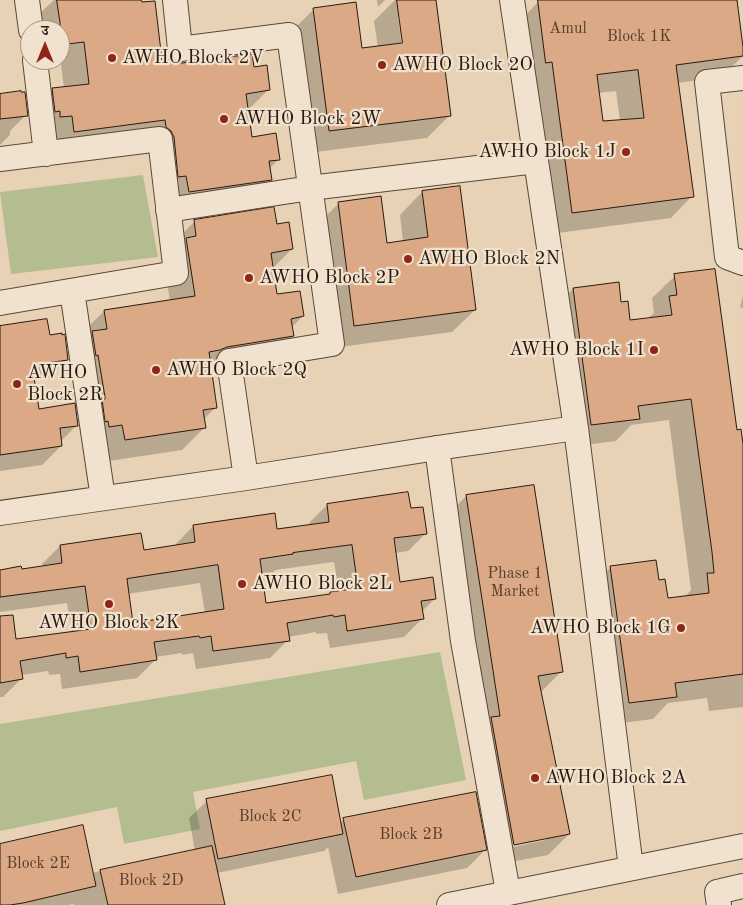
<!DOCTYPE html>
<html>
<head>
<meta charset="utf-8">
<style>
	body { margin:0 }
	#map { position:relative; width:743px; height:905px; overflow:hidden; background:#e8d2b5; font-family:"Old Standard TT","Noto Serif Devanagari",serif }
	canvas { display:block }
	.north { position:absolute; left:20px; top:20px; width:50px; height:50px; box-sizing:border-box; background:#f0e2cf; border:1px solid #a09282; border-radius:50%; rotate:0deg; font-size:14px; font-weight:700; line-height:20px; text-align:center; color:#291a0e }
	.north::after { content:''; display:block; margin:auto; width:18px; height:22px; background:#8f2418; clip-path:polygon(50% 0,100% 100%,50% 72%,0 100%) }
</style>
</head>
<body>
<div id="map">
<canvas width="743" height="905"></canvas>
<div class="north">उ</div>
</div>
<script>
const ctx = document.querySelector('canvas').getContext('2d');
ctx.lineJoin = 'round';
function paint(path, color) { ctx.fillStyle = color; ctx.fill(path, 'evenodd'); }
function trace(path, color, width, dash) { ctx.strokeStyle = color; ctx.lineWidth = width; ctx.lineCap = dash ? 'butt' : 'round'; ctx.setLineDash(dash || []); ctx.stroke(path); }
function label(font, color, halo, rows, align = 'center') {
  ctx.font = font + ' "Old Standard TT",serif'; ctx.lineWidth = 4.5; ctx.setLineDash([]); ctx.textBaseline = 'middle'; ctx.strokeStyle = halo; ctx.fillStyle = color; for (const [text, x, y, turn = 0] of rows) {
    ctx.save(); ctx.translate(x, y); ctx.rotate((+turn || 0) * Math.PI / 180); ctx.textAlign = isNaN(turn) ? turn : align; if (halo) ctx.strokeText(text, 0, 0); ctx.fillText(text, 0, 0); ctx.restore();
  }
}
const green = new Path2D(`
	M143,175L158,257L11,274L0,192Z
	M440,652L466,780L364,800L356,761L193,792L200,829L124,844L117,807L0,831V724Z`);
const shadow = new Path2D(`
	M54,0H140L161,61L253,68L269,89L247,111L251,138L279,159L269,169L271,180L248,202L167,215L152,160L149,154L144,149L52,154L30,112L53,89L64,88L61,64L29,68L26,39L30,35V60H60V30H51L50,22L47,24L48,30H35L34,19Z
	M377,0H385L378,7Z
	M395,0H435L450,115L427,138L307,153L291,32L314,9L361,50L378,48L374,21ZM398,16H400L405,49H402Z
	M556,0H736L743,56L721,77L677,83L692,196L671,218L550,234L517,24L538,2ZM616,91L620,121L602,123L598,93Z
	M0,95L26,115L10,131V135L0,145Z
	M422,192L475,310L452,332L332,348L316,226L339,203L386,244L403,242L400,215Z
	M195,221L276,225L292,249L272,269L276,296L303,316L292,327L293,336L271,358L210,368L216,407L203,420L204,428L182,450L102,462L82,333L104,311L170,301L164,262L172,244Z
	M675,276L736,431L743,453V707L709,711L707,698L668,703L653,719L606,725L588,590L611,567L658,581L667,600L685,597L691,590L669,420L631,425L616,441L569,447L551,312L573,289L620,303L629,322L647,319L654,313L652,298Z
	M743,296V308L740,307Z
	M0,327L49,337L67,359L48,378L33,381L37,410L77,425L60,442L61,446L42,465L0,471Z
	M466,496L562,671L540,693L569,834L548,855L493,865L446,517ZM546,838V840L508,848L507,845Z
	M327,505L410,510L426,533L408,551L395,553L399,583L435,599L421,612L422,619L404,637L330,648L327,633L316,634V632L288,637V640L270,658L196,669L193,653L182,655V653L155,657V660L137,678L62,689L60,674L49,675L48,671L21,675V679L3,697H0V643L72,633L67,603L0,612V576L43,567L42,564L60,546L143,551L176,546V544L193,526L276,531L310,526L309,523ZM334,562L339,592L331,593L328,596L265,604L261,574L274,572L275,570ZM200,583L205,613L132,624L127,594Z
	M207,801L340,823L344,820L485,850L467,868L338,894L328,847L324,851L217,873L223,905H74L73,904L69,905H0V845L92,873L195,851L189,818Z`);
const building = new Path2D(`
	M57,0H141L142,2L155,1L162,60L171,59L175,62L182,63L252,54L254,67L267,65L270,90L246,94L252,137L276,133L280,160L269,161L272,180L189,192L186,176L178,177L174,137L171,131L166,127L165,120L74,132L72,116L60,117V111L55,112L52,88L89,84L84,42L60,45V23Z
	M397,0H436L451,116L329,131L313,8L356,2L362,48L402,43Z
	M538,0H737L743,47V56L676,65L694,197L572,213L552,62L546,63ZM638,70L644,118L603,121L597,75Z
	M21,91V92H25L28,116L0,119V94Z
	M460,186L476,310L354,326L338,202L381,196L387,243L428,237L422,191Z
	M274,207L277,224L289,222L293,249L271,253L277,294L300,291L304,316L291,319L294,336L227,347L220,350L209,352L217,408L203,410L206,428L125,440L122,425L109,427L108,421L105,422L102,399H105V397L98,355L96,356L92,331L107,329L104,310L195,296L186,238L196,236L194,220Z
	M715,269L737,430L741,429L743,444V674L675,683L677,697L629,703L610,566L656,560L659,580L665,579L668,598L709,593L707,573H714L712,552L691,399L638,406L640,419L591,425L573,288L619,282L621,302L628,301L630,320L672,315L669,296L677,295L674,274Z
	M47,319L50,335L62,333V335L65,334L68,360L32,365L39,409L75,403L78,426L60,428L62,446L0,455V326Z
	M534,485L563,672L538,676L570,834L514,845L491,717L500,716L466,495Z
	M408,492L411,508L423,507L427,534L394,538L400,582L433,577L436,599L421,601L424,619L347,631L345,615L334,617L333,615L287,623L290,641L213,651L211,636L200,638L199,636L154,642L157,660L80,672L78,656L66,658V653L20,661L23,679L0,683V616L13,615L16,639L91,629L85,586L0,597V570L21,566L22,569L62,563L60,545L141,533L144,550L195,542L193,525L275,513L277,529L329,522L327,504ZM352,545L358,588L330,592V594L266,603L260,559L293,554V553ZM218,565L224,609L133,623L127,579Z
	M332,775L343,834L218,859L206,799Z
	M476,792L487,850L356,877L343,818Z
	M83,825L96,886L23,903L10,905H0V844Z
	M212,846L225,905H108L100,870Z`);
const minor = new Path2D(`
	M27,0L31,30
	M175,0L180,49L289,35L332,344L229,361L246,478
	M512,0L576,428L631,868
	M35,60L46,154
	M743,78L707,82L727,257L743,263
	M0,159L160,139L176,273L0,303
	M168,210L310,188L536,161
	M72,291L103,498
	M437,448L463,641L508,892
	M0,513L246,478L437,448L576,428
	M449,905L743,846
	M719,905L717,892L743,886`);
const markers = [
	[112,58,5,"#8f2418"],
	[382,65,5,"#8f2418"],
	[224,119,5,"#8f2418"],
	[626,152,5,"#8f2418"],
	[408,259,5,"#8f2418"],
	[249,278,5,"#8f2418"],
	[654,350,5,"#8f2418"],
	[156,370,5,"#8f2418"],
	[17,384,5,"#8f2418"],
	[242,584,5,"#8f2418"],
	[109,604,5,"#8f2418"],
	[681,628,5,"#8f2418"],
	[535,778,5,"#8f2418"]
];
const numberNames = [
	["Amul",568,29],
	["Block 1K",639,37],
	["Phase 1",515,574],
	["Market",515,592],
	["Block 2C",270,817],
	["Block 2B",411,835],
	["Block 2E",38,864],
	["Block 2D",151,881]
];
const poiNames = [
	["AWHO Block 2V",122,58],
	["AWHO Block 2O",392,65],
	["AWHO Block 2W",234,119],
	["AWHO Block 1J",616,152,"right"],
	["AWHO Block 2N",418,259],
	["AWHO Block 2P",259,278],
	["AWHO Block 1I",644,350,"right"],
	["AWHO Block 2Q",166,370],
	["AWHO",27,373],
	["Block 2R",27,395],
	["AWHO Block 2L",252,584],
	["AWHO Block 2K",109,623,"center"],
	["AWHO Block 1G",671,628,"right"],
	["AWHO Block 2A",545,778]
];
paint(green, '#b4bd8f');
paint(shadow, '#0003');
paint(building, '#dba985');
trace(building, '#291a0e', 1);
trace(minor, '#594838', 26);
trace(minor, '#f0e2cf', 24);
for (const [x, y, r, color] of markers) { const dot = new Path2D(); dot.arc(x, y, r, 0, 2 * Math.PI); ctx.fillStyle = color; ctx.fill(dot); trace(dot, '#f0e2cf', 2); }
label('16px', '#563e2c', null, numberNames);
label('19px', '#291a0e', '#f0e2cf', poiNames, 'left');
</script>
</body>
</html>
